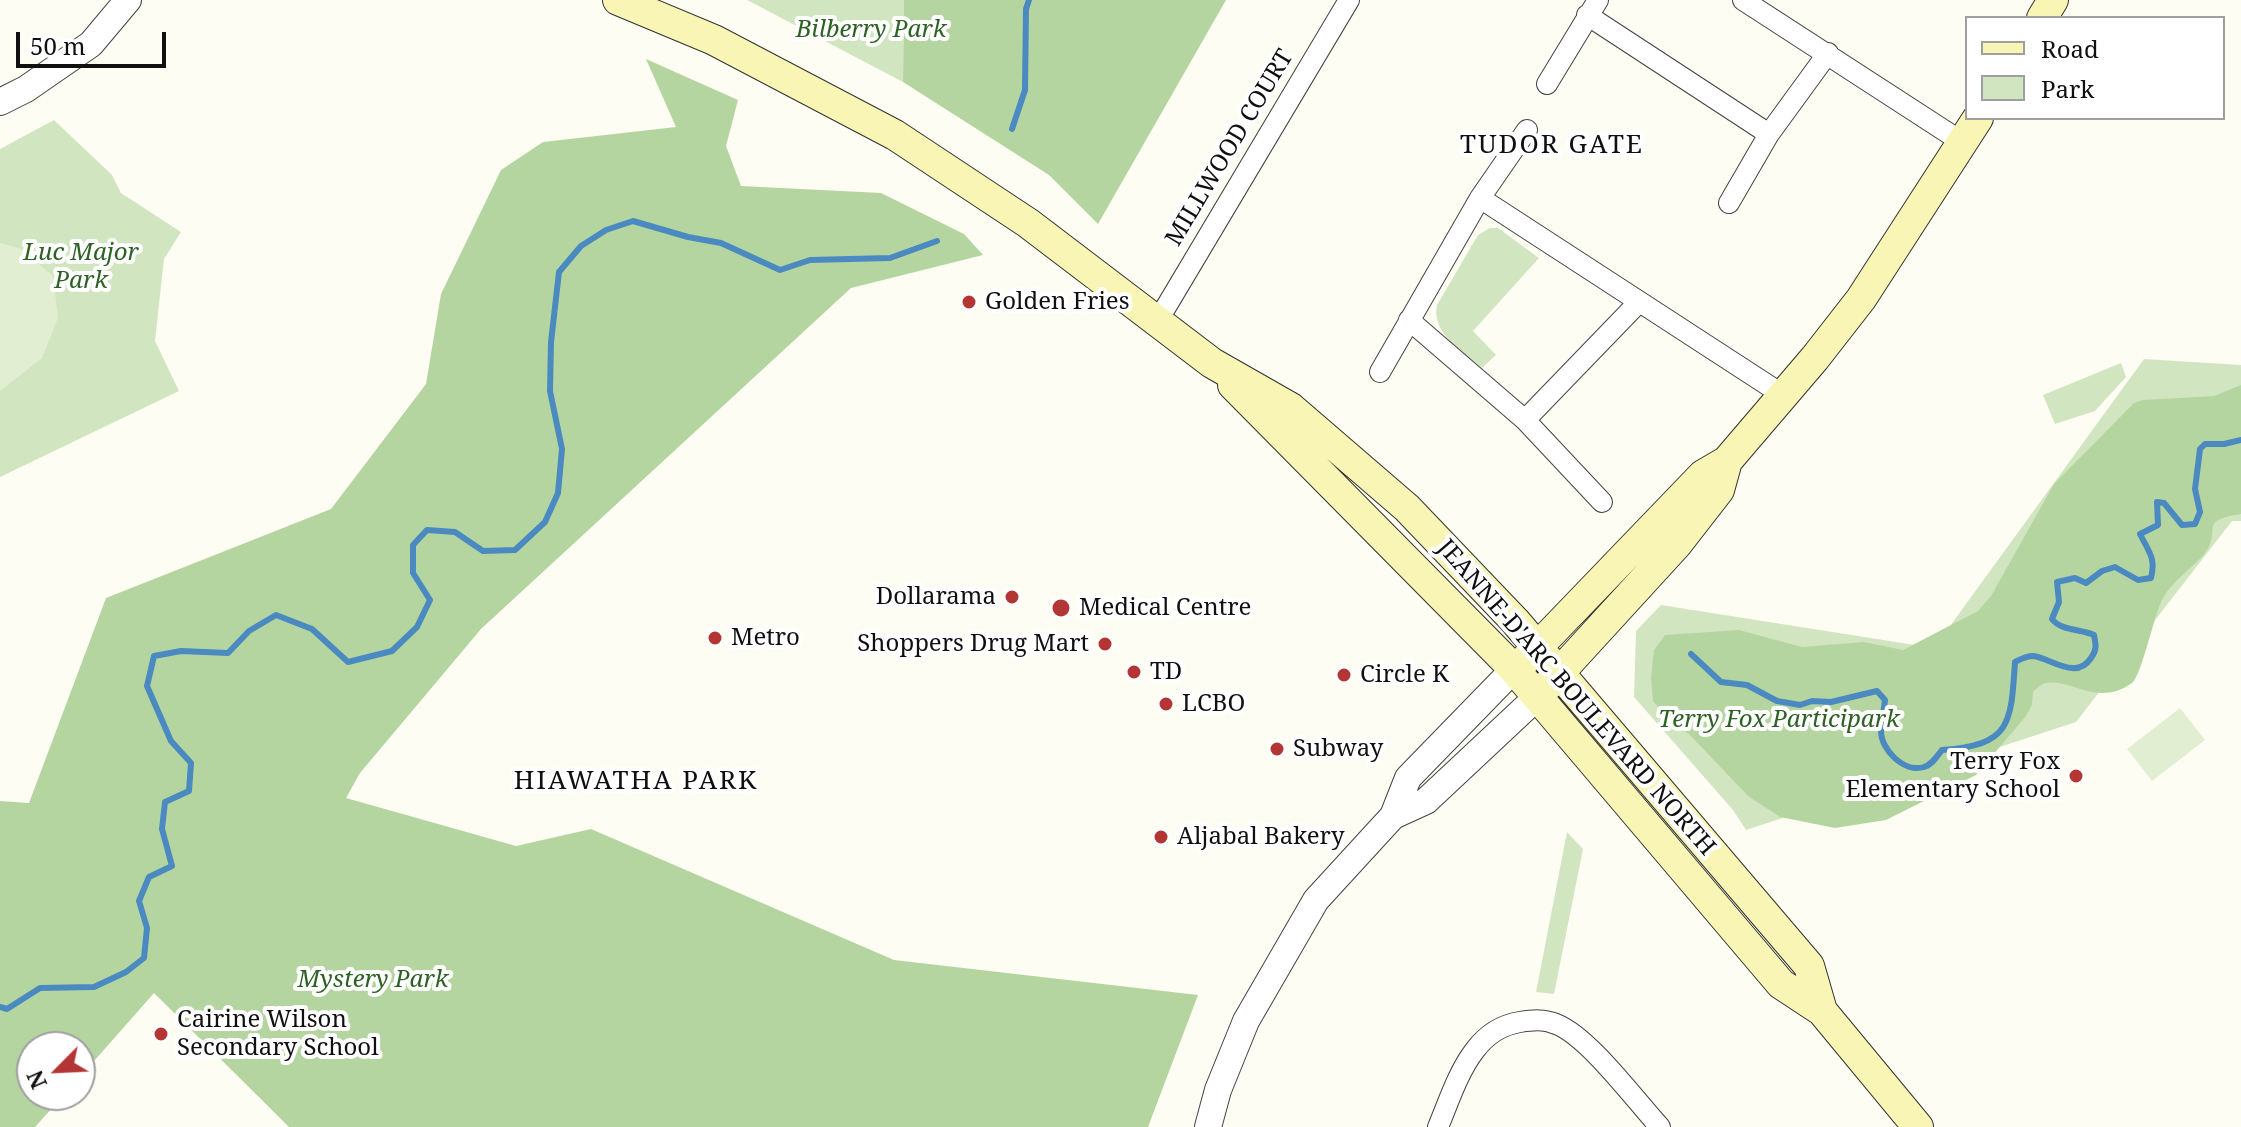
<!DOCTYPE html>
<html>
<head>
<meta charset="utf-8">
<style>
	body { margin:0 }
	#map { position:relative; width:2241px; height:1127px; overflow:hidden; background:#fefdf4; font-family:"Noto Serif",serif }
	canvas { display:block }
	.legend { position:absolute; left:1965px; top:16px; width:260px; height:104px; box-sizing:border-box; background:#fff; border:2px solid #9f9f9f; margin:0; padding:10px 14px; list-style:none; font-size:24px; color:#101010 }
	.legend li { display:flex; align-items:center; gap:16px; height:40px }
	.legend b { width:40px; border:2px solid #9f9f9f }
	.north { position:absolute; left:16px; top:1031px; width:80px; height:80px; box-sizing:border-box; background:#fff; border:2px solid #9f9f9f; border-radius:50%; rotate:246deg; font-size:22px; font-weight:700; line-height:32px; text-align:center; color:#101010 }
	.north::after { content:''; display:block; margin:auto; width:28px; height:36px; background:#b43634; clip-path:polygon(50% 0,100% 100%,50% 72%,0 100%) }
	.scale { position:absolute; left:16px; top:32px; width:150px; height:36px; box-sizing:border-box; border:4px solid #101010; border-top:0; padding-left:10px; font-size:24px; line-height:28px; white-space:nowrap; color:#101010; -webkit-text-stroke:6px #fff; paint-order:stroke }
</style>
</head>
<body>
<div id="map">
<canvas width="2241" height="1127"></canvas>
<ul class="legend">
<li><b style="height:10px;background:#f8f5b5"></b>Road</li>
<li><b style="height:22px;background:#d1e6c0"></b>Park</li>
</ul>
<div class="north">N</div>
<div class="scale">50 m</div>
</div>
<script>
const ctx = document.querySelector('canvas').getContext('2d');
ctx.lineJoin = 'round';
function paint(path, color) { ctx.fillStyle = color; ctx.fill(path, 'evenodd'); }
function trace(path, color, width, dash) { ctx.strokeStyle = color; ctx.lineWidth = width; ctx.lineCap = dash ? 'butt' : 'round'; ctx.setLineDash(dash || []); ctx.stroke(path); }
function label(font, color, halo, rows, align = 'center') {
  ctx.font = font + ' "Noto Serif",serif'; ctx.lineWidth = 8; ctx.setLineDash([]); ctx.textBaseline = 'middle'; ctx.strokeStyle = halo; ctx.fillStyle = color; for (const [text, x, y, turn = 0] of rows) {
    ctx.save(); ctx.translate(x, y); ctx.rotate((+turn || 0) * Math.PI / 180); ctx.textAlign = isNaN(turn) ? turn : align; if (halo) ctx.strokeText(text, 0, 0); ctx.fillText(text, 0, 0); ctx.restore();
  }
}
const green = new Path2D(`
	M747,0H904L903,82Z
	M54,120L112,175L121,193L181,232L164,259L155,341L179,391L0,477V149Z
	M1490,228H1498L1539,258L1473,331L1496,355L1482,368C1463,351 1431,334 1437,305L1478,235Z
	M2144,359L2241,365V521H2232L2076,722L1746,830L1733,810L1634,697L1636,631L1661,605L1934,648Z
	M2121,363L2126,377L2095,411L2055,424L2043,395Z
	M1567,832L1583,849L1554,994L1536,992Z`);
const forest = new Path2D(`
	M904,0H1226L1098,224L1049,175L903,82Z
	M646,59L738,100L726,146L741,186L881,193L964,234L983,255L851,288L481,629L360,773L346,798L516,846L591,829L894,960L1198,995L1148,1127H289L154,993L80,1077V1047H32V1095H64L35,1127H0V801L29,803L106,598L331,509L426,384L441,294L501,170L543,142L676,127Z
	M2241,385V514C2196,521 2223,529 2205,553C2193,568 2173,580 2163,598C2154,614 2142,675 2132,683C2096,709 2068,675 2043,684C2039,686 2036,689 2033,692L2032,705L2026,716L1976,775L1886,820L1835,828L1780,817L1748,796L1690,735L1669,720L1653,701L1651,678L1654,650L1665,635L1739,630L1802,647L1864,642L1903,650L1978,611L1991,596L2054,484L2134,403L2143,400L2214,396Z`);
const pitch = new Path2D(`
	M0,243L21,249L53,276L58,318L42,358L0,391Z
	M2180,708L2205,740L2152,781L2127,749Z`);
const stream = new Path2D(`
	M1012,129L1025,90L1026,9L1029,0
	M1691,654L1721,682L1747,685L1777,701L1800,705L1812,701L1831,702L1877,691L1885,700C1884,710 1881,721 1881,731C1881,750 1904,773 1924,767C1932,765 1937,756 1942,750C2011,745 2011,724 2015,662C2021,659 2026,656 2033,656C2051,658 2076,681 2091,658C2097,650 2096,645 2094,635C2081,629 2061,631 2052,619L2059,602L2057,582L2075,578L2086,583L2102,571L2115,567L2138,580L2151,578C2156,558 2149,552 2140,534L2158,525L2157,502L2164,503L2182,525L2195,524L2200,512L2195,489L2200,449L2205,444H2224L2241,440
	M0,1007L7,1009L40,988L94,987L126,972L144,958L147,928L139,901L149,877L172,866L162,829L165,802L189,791L191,763L171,741L147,686L154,656L181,651L228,653L249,631L276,615L312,629L348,662L392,651L417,627L430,600L413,573V545L427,530L455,532L483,551L515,550L545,522L558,493L562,449L550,391L551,342L559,272L581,246L606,230L633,221L688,237L721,243L780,270L810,260L890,258L937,241`);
const minor = new Path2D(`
	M1743,0L1962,142
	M1587,15L1769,134L1729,203
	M1547,84L1598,0
	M1769,134L1828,53
	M1480,198L1783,395
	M1409,320L1525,420L1639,302
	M1157,322L1349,0
	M1380,372L1480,198L1527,130
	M1525,420L1602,502
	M1438,1127C1449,1101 1458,1072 1475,1050C1487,1034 1501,1025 1520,1022C1533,1020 1544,1019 1556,1024C1588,1036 1635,1100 1660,1127`);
const tertiary = new Path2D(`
	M0,102L26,89L91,44L128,0
	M1393,816L1426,801L1537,697
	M1208,1127L1218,1090L1246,1021L1316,900L1393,816L1408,778L1514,669`);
const secondary = new Path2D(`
	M618,0L714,40L895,135L1028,223L1212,363L1291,408L1407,508L1515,621L1809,966L1822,1011
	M2042,18L2053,0
	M1233,385L1514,669L1781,984L1822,1011L1918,1127
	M1525,660L1703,475L1727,461L1815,358L1861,299L1978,118
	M1548,685L1677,544L1719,490L1727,461`);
const markers = [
	[969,302,8,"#b43634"],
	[1012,597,8,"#b43634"],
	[1061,608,10,"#b43634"],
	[715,638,8,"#b43634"],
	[1105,644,8,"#b43634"],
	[1134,672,8,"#b43634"],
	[1344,675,8,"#b43634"],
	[1166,704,8,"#b43634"],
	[1277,749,8,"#b43634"],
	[2076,776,8,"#b43634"],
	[1161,837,8,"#b43634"],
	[161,1034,8,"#b43634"]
];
const parkNames = [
	["Bilberry Park",871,30],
	["Luc Major",81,253],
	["Park",81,281],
	["Terry Fox Participark",1779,720],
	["Mystery Park",373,980]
];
const streetNames = [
	["MILLWOOD COURT",1230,148,-59],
	["JEANNE-D'ARC BOULEVARD NORTH",1576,698,49]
];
const poiNames = [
	["Golden Fries",985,302],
	["Dollarama",996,597,"right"],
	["Medical Centre",1079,608],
	["Metro",731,638],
	["Shoppers Drug Mart",1089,644,"right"],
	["TD",1150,672],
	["Circle K",1360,675],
	["LCBO",1182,704],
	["Subway",1293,749],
	["Terry Fox",2060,762,"right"],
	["Elementary School",2060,790,"right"],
	["Aljabal Bakery",1177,837],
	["Cairine Wilson",177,1020],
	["Secondary School",177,1048]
];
const neighbourhoodNames = [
	["TUDOR GATE",1552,146],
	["HIAWATHA PARK",636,782]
];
paint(green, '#d1e6c0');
paint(forest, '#b5d5a0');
paint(pitch, '#e2eed1');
trace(stream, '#4b8ac1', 6);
trace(minor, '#434343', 22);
trace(tertiary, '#434343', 28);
trace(secondary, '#323232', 32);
trace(minor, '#fff', 20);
trace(tertiary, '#fff', 26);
trace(secondary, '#f8f5b5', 30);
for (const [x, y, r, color] of markers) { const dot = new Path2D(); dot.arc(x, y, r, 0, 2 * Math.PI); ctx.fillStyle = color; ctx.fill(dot); trace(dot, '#fff', 3); }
label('italic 24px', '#2e6225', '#fff', parkNames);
label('24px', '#101010', '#fff', streetNames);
label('24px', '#101010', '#fff', poiNames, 'left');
ctx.letterSpacing = '2px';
label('26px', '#101010', '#fff', neighbourhoodNames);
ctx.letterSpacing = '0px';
</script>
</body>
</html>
